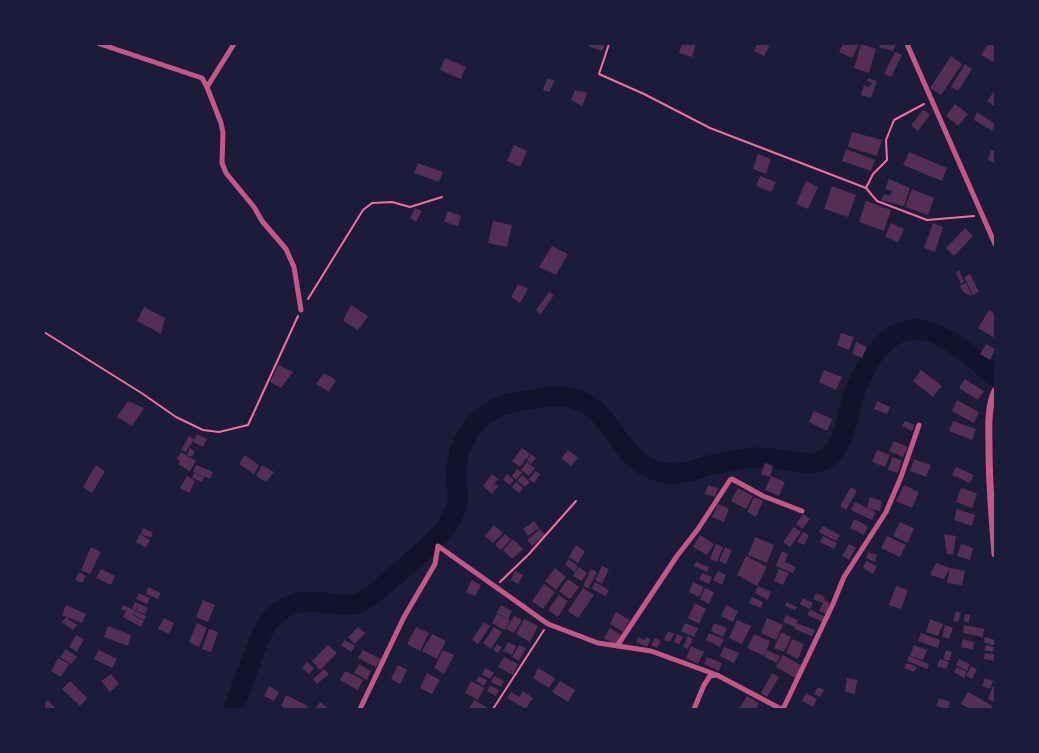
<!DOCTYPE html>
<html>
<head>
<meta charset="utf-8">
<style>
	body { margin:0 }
	#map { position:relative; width:1039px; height:753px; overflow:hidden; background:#1b1b3a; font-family:Roboto,sans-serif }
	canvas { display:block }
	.frame { position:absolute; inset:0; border:45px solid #1b1b3a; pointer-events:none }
</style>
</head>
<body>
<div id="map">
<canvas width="1039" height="753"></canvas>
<div class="frame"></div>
</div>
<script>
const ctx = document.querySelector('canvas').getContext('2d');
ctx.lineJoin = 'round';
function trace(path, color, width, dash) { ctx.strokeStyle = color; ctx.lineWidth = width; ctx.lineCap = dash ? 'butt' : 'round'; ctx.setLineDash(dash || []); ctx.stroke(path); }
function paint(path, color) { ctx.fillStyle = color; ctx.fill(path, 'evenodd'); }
const river = new Path2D(`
	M233,709C239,693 246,676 252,659C257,646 261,631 270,620C278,611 291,603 302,602C321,599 343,610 361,602C369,599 376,592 383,586C403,569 424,551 442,532C450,523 457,509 458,498C458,491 456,483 456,476C457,445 469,421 498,407C509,402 523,401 535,399C619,381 604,462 665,473C680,476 693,470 707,466C721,463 735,460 749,458C769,455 788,463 808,463C819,464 828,459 835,450C847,433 848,408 856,389C870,353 896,315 938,335C959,344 977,362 995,376`);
const building = new Path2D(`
	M589,44H605L602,51L588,46Z
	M682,44H696L692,57L679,53Z
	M757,44H770L764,56L754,51Z
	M843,44H859L852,58L839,52Z
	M861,44L876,49L869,73L854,68Z
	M880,44H896L893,51L879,47Z
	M988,44H995V63L981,55Z
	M895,52L902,55L891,77L884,74Z
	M951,56L962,64L941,95L930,88Z
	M445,58L466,67L461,79L440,70Z
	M965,64L972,69L958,91L951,87Z
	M868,78L877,81L871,98L861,95L864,85L869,87L872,83L867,81Z
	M547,79L555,80L549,92L543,90Z
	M575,90L587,93L582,106L571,100Z
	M995,90V107L987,101Z
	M955,104L968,114L958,126L946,116Z
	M923,110L930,115L918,131L911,125Z
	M977,112L995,124L992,131L974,120Z
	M852,132L882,140L877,156L848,147Z
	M514,145L527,151L520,167L507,161Z
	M846,149L875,160L871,171L842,161Z
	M991,150L995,152V163L988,160Z
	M909,152L947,168L942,181L903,165Z
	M758,154L771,159L766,174L753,169Z
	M418,163L443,172L439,182L414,173Z
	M760,176L776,182L771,192L756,186Z
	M889,179L910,188L904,206L881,200L884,194L890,196L892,191L885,189Z
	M806,181L818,187L808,209L796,204Z
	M832,186L856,195L848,217L824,209Z
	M912,189L934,198L928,215L905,207Z
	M866,201L891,210L884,231L859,222Z
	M415,208L422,211L416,222L410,218Z
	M448,211L461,216L458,226L444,222Z
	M493,221L512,225L507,247L488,243Z
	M891,223L904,229L898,242L885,237Z
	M933,223L943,227L935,252L924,248Z
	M965,228L973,236L954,256L946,248Z
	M552,246L568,254L556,275L539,267Z
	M959,270L964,282L961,284L956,273Z
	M970,274L979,292L973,295L964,277Z
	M966,283L972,296L964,293L960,286Z
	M518,284L528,289L520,303L511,297Z
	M549,292L554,295L540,315L536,310Z
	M351,305L368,316L358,330L343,321Z
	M144,307L165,318L161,334L137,321Z
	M989,310L995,314V338L978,328Z
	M841,333L854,337L849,350L837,345Z
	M856,342L867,347L862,358L852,354Z
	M986,344L995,349L990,360L980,354Z
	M278,365L293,372L281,388L270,382Z
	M824,370L842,377L836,390L819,382Z
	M921,370L942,386L933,397L913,381Z
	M324,373L336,380L329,392L316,384Z
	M965,379L984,391L978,400L959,388Z
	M957,400L979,412L974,423L952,411Z
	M128,401L144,408L132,426L117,417Z
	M877,401L890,407L887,414L874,409Z
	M814,411L832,419L827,431L809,422Z
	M905,421L915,425L912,431L902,426Z
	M953,421L976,429L972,440L949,431Z
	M197,434L207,439L203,447L193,442Z
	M189,436L194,439L186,452L181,450Z
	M894,441L908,447L903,457L889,451Z
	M190,448L195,451L192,457L187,455Z
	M522,448L530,454L526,459H524L525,460L520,467L512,461Z
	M568,450L578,458L571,466L561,458Z
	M877,450L890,455L885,467L872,462Z
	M181,452L196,461L190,471L178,464L180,461L177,459Z
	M531,454L536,458L531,464L527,460Z
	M245,455L259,465L254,474L239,464Z
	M892,457L902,460L898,473L888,470Z
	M914,459L931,465L926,477L910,471Z
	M527,462L535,468L529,476L521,470Z
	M765,463L773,466L770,477L761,474Z
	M96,465L105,471L92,493L83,487Z
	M196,465L213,472L210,479L193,472Z
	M262,465L274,472L266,482L256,476Z
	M956,467L974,475L970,483L952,475Z
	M517,469L522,473L516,480L512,476Z
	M535,471L540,474L534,483L529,479Z
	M194,473L204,477L202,482L192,478Z
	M492,474L498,479L491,488L495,484L498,486L492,494L483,486Z
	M507,474L514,480L510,485L503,480Z
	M522,475L530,482L525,487L517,481Z
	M187,476L195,481L189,493L180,488Z
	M771,476L785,482L779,496L765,490Z
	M516,482L523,488L519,493L512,487Z
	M708,485L718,488L715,497L705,494Z
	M904,485L919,492L912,508L896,501Z
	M851,487L857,491L846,510L840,506Z
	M738,488L753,496L746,509L731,501Z
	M961,488L977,493L972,508L956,502Z
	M754,497L763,501L756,517L747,512Z
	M870,497L882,501L880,511L867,508L876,512L872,520L851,510L855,502L867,508Z
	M718,504L729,509L724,522L712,517Z
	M957,509L975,515L972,526L954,520Z
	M803,514L810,519L802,529L796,524Z
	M854,519L868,526L864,535L850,528Z
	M534,521L539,528L528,536L523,529Z
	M900,522L914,528L908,543L893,536Z
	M494,525L503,533L493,543L485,536Z
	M823,526L840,535L836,541L819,532Z
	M794,527L801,532L790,547L783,542Z
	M143,528L153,533L151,538L141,534Z
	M540,529L545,535L532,546L527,540Z
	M803,532L809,535L804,545L797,542Z
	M140,534L150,540L146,548L136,542Z
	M505,534L511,539L501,550L495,545Z
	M944,534L956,536L953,555L947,554Z
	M700,535L714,544L707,555L693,547Z
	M823,536L837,543L834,549L820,542Z
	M887,536L906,545L900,557L881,548Z
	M755,537L774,545L767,563L748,555Z
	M513,539L523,549L512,559L503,550Z
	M716,544L723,547L717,562L710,559Z
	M849,544L856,548L849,560L842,556Z
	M961,544L973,548L970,560L957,556Z
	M576,545L585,551L578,563L569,557Z
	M91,547L101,552L90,574L81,570Z
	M725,547L732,550L726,564L719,561Z
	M782,551L788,554L785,562L796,567L793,573L776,566Z
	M868,552L877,555L875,562L866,558Z
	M746,556L767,567L757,586L737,575Z
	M568,559L578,566L575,572L565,565Z
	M866,561L877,566L873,574L863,568Z
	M696,562L709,567L707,572L694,566Z
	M936,563L950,568L944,579L930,575Z
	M602,566L609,569L602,584L595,580Z
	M579,567L587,573L582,581L573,576Z
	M555,568L566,577L556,590L545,581Z
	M950,568L965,571L962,585L947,583Z
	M101,569L115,576L111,585L96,578Z
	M591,569L597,572L588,589L583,586Z
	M779,569L789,573L783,585L774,581Z
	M515,571L523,575L518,584L511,580Z
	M718,571L726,575L722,585L713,580Z
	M79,572L86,576L82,583L75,580Z
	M702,573L712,577L709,584L699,579Z
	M568,579L579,587L570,599L559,591Z
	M472,580L481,585L475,596L466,592Z
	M595,582L609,590L606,596L592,589Z
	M693,582L704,587L699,597L689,592Z
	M544,584L555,592L543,609L532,601Z
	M758,586L771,592L768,600L755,593Z
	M896,586L908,590L901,609L889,605Z
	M148,587L161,593L158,599L146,594Z
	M583,588L594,595L578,618L568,611Z
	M705,588L714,592L709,604L700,599Z
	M139,593L150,598L147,604L136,599Z
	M816,593L825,597L824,600L830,603L826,614L819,611L823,603L813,599Z
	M559,595L568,601L558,617L548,610Z
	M752,597L763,602L761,608L749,603Z
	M803,598L813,603L810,609L800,604Z
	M203,600L215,605L208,622L196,617Z
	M135,602L148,608L145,614L137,611L138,606L136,610L132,609Z
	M786,602L797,607L795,610L785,606Z
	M695,603L706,609L699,624L688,618Z
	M66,605L86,614L82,623L62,615Z
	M123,605L136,611L133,615L144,621L141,627L123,617L126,611L121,609Z
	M501,605L512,611L508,619L497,613Z
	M726,605L738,611L733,622L721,616Z
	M810,610L826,617L823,622L807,615Z
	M136,611L146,616L144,620L134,615Z
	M956,611L961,613L958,622L953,621Z
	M616,612L630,620L623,632L610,624Z
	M497,614L510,620L505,630L492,623Z
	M965,614L970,615L969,623L964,621Z
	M786,615L798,620L796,623L815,630L812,636L794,629L795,627L783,622Z
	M514,616L522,620L514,633L506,629Z
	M66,617L77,625L73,630L62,622Z
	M164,618L174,623L169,634L158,629Z
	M767,618L783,625L776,640L761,633Z
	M524,619L538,626L530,642L516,634Z
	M930,619L943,624L938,636L926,632Z
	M737,620L751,626L742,644L729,638Z
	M484,622L490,626L478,644L472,640Z
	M197,623L207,628L199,647L189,642Z
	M685,623L698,628L694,637L681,631Z
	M714,623L727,628L723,637L711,631Z
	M945,625L953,628L949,639L942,637Z
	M964,625L984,629L983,637L963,633Z
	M108,626L131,635L128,646L104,637Z
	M358,627L365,633L355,644L348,637Z
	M416,627L429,633L420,651L407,644Z
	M494,627L502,632L491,649L483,643Z
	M610,628L621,635L615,645L604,638Z
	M209,629L218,632L211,652L202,649Z
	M668,631L674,634L670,642L664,640Z
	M781,632L791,637L784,652L774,648Z
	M709,633L724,639L720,647L706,640Z
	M921,633L940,640L938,648L918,641Z
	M432,634L446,641L437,659L422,651Z
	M677,634L683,637L679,644L674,642Z
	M754,634L770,641L764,656L747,648Z
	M76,635L84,639L77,652L69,647Z
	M688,636L693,639L688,649L683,647Z
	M638,637L645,640L646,637L651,639L647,647L636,642Z
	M985,637L995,640V646L984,642Z
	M655,638L661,641L657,648L651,645Z
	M792,639L804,644L798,659L786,653Z
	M963,639L974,642L973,650L961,647Z
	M345,640L355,646L351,652L341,645Z
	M508,642L516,646L512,655L503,651Z
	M497,644L502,647L498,653L493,650Z
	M328,645L337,653L320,670L312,661Z
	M519,645L526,648L519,661L512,657Z
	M914,645L927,650L923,660L910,656Z
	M986,645L994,647L993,652L984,650Z
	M691,646L704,652L698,664L686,658Z
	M724,647L739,653L734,663L720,656Z
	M66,649L77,657L71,664L60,657Z
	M99,650L117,659L112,668L94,659Z
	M363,650L381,659L376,667L358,658Z
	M443,650L454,655L444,674L434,668Z
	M767,650L780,656L777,663L764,657Z
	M946,650L952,652L949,661L943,659Z
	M985,653L995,654V661L984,659Z
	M783,655L802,666L795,678L776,667Z
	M909,656L929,664L927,669L907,661Z
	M504,657L518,664L513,675L498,667Z
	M707,657L722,663L719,671L704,664Z
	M58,658L69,664L61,677L51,671Z
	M940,659L949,662L946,669L937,666Z
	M959,659L970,664L967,671L956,665Z
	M307,662L314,668L309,674L302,668Z
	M907,663L917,667L914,672L904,668Z
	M359,664L371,671L367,680L354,673Z
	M398,665L407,670L400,684L391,679Z
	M971,666L977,669L972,679L966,676Z
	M957,667L967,672L964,678L954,672Z
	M485,668L494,673L490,679L482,675Z
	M538,668L555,678L549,688L533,678Z
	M324,669L329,674L317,684L313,679Z
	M345,671L363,680L358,690L340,680Z
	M427,673L440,680L432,694L420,688Z
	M772,673L779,677L767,697L761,693Z
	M111,674L119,684L110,692L101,681Z
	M479,676L487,680L484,686L476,681Z
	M494,676L504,681L501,687L491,682Z
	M847,678L857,680L855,694L845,692Z
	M985,678L993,681L990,689L982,686Z
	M70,681L87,698L80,706L62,689Z
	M471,681L484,688L478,700L465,693Z
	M560,681L575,690L568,702L552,692Z
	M490,685L499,690L496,696L487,691Z
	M269,686L279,692L274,701L264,696Z
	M993,686L995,687V702L988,699Z
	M818,687L824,690L820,697L814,694Z
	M523,691L533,698L526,709L507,698L511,692L519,697Z
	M968,692L993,706L991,709H970L961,704Z
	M806,693L817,699L813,707L802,701Z
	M286,695L308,706L306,709H287L281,706Z
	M747,696L759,703L756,709H739Z
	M939,698L950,702L948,709L936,706Z
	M48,700L56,709H44V704Z
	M474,700L490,709H469Z
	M320,702L329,709H315Z`);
const path = new Path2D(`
	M609,44L599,74L644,94L710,128L866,188L873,174L887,160L886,140L894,120L924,104
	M866,188L877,201L927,220L974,216
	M308,299L363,210L372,203L392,202L410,207L442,197
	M44,332L143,394L176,417L203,430L219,432L248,425L298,316
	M500,582L529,554L576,501
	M493,709L544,630`);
const minor = new Path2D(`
	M100,44L202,78L207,87L221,123L223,133L222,163L226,173L254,207L262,221L286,249L294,267L301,310
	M907,44L995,244
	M207,87L234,44
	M617,646L677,556L698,529L730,480L732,479L763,496L802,511
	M360,709L404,617L435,564L438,546L548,624L598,643L651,651L717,675L781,709
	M694,709L704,685L710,676L716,675
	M783,709L833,604L844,577L886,512L901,477L919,425`);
const tertiary = new Path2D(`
	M995,391C987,408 989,430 989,449C989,484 992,519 995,554`);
trace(river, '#12122b', 20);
paint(building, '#542f53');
trace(path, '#ff6b9d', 2);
trace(minor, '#c65784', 5);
trace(tertiary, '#c65784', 7);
</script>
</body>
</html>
